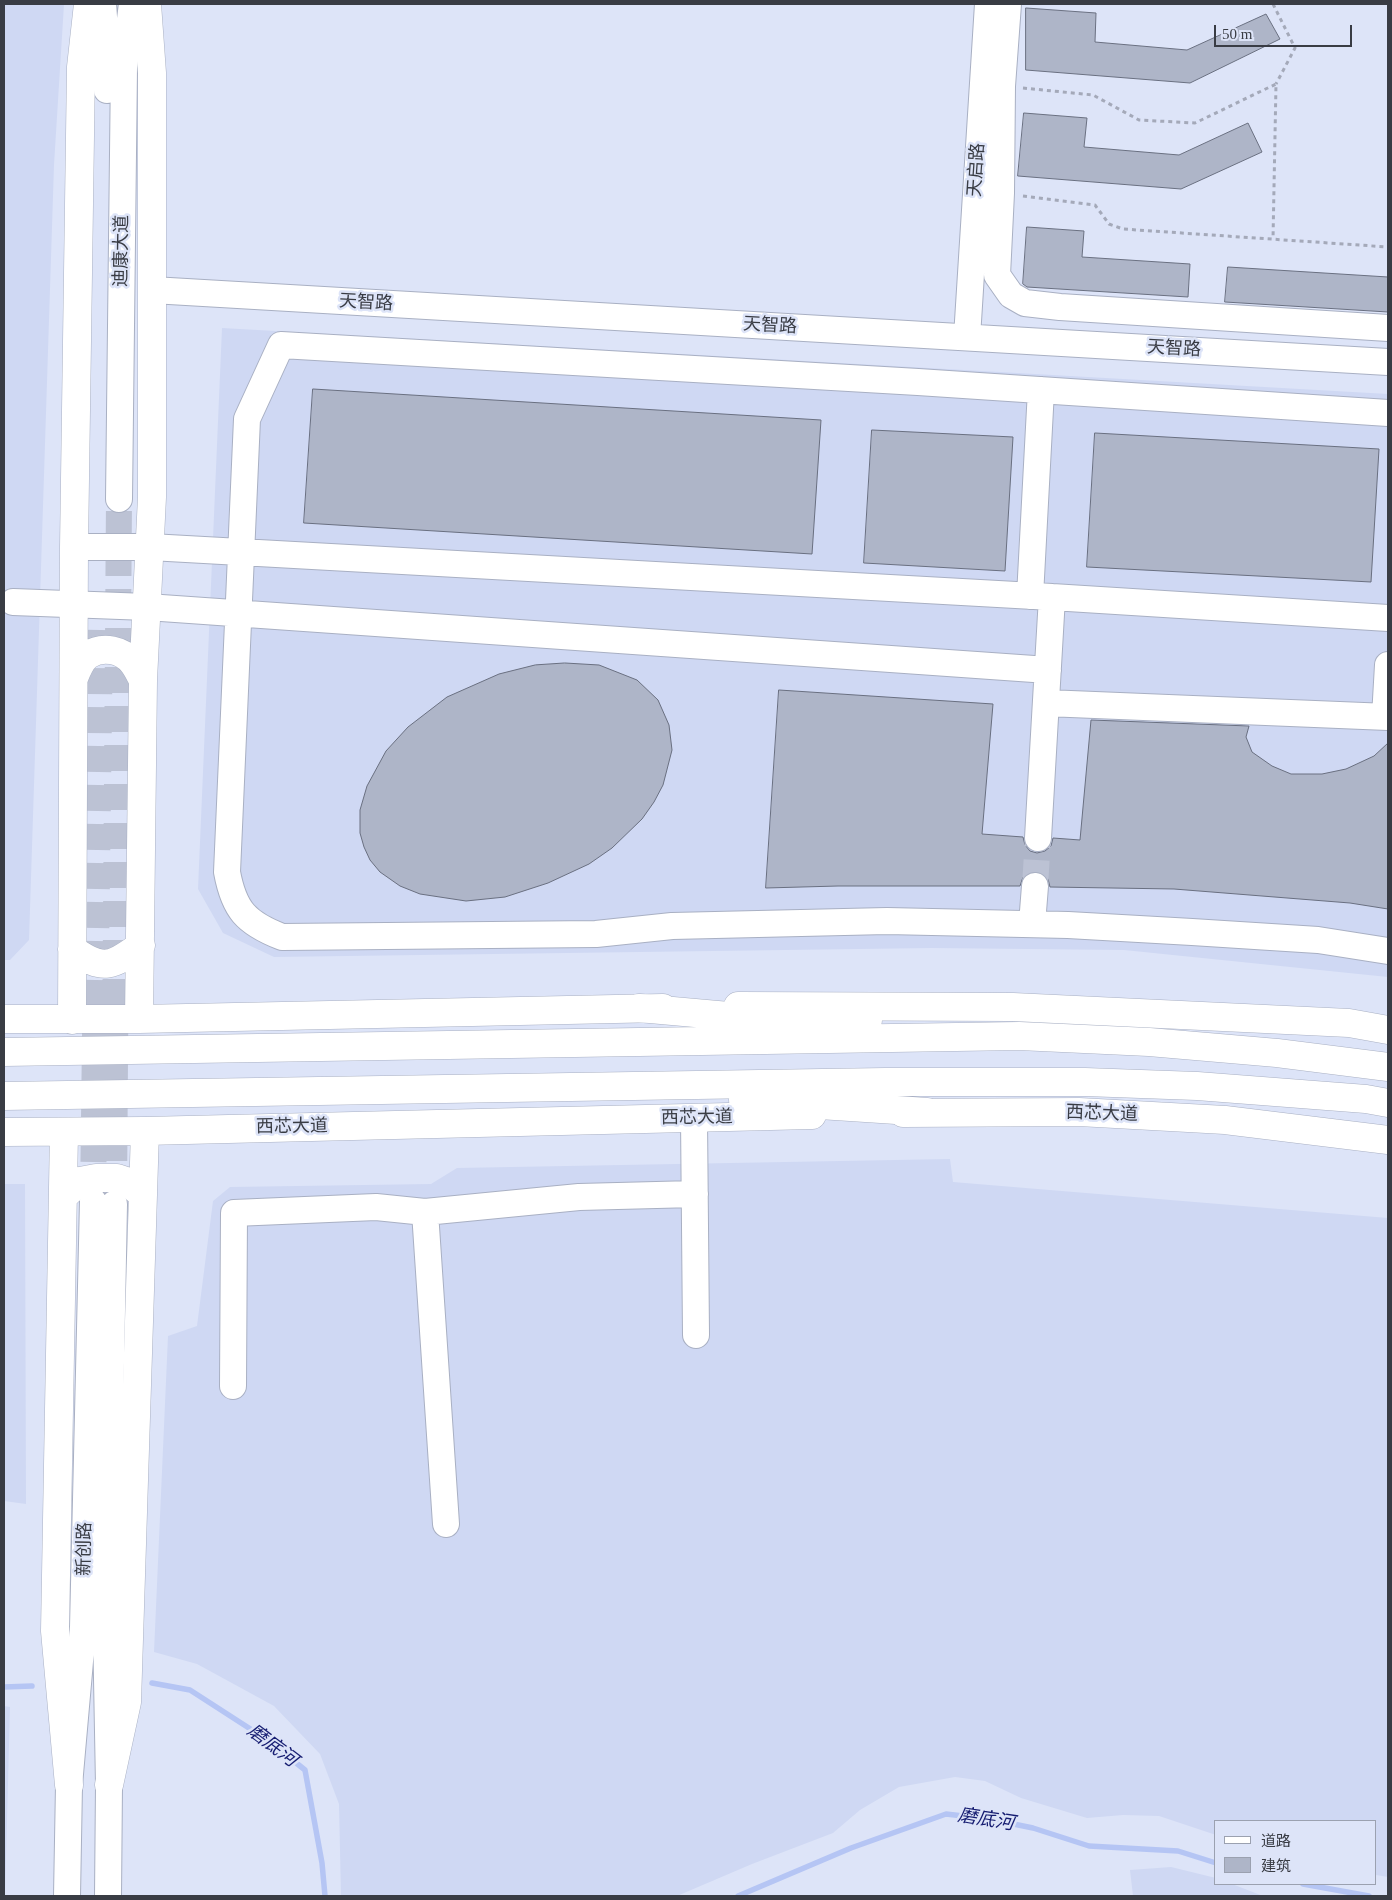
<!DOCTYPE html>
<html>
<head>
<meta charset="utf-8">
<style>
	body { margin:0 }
	#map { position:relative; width:1392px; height:1900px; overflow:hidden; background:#dde4f8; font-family:"Times New Roman","Noto Sans SC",serif }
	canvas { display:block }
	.frame { position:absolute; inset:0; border:5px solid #393c44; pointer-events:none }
	.legend { position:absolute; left:1214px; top:1820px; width:162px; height:65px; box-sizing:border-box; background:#dde4f8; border:1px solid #9ba1b0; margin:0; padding:6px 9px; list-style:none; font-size:15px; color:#393c44 }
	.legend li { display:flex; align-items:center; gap:10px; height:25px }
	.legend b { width:25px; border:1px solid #9ba1b0 }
	.scale { position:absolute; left:1214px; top:25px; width:138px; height:22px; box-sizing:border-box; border:2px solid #393c44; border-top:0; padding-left:6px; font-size:15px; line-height:18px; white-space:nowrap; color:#393c44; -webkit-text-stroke:4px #dde4f8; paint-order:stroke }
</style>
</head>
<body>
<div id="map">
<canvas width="1392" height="1900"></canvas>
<div class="frame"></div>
<ul class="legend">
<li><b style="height:6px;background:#fff"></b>道路</li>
<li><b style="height:14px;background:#aeb5c8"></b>建筑</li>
</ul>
<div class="scale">50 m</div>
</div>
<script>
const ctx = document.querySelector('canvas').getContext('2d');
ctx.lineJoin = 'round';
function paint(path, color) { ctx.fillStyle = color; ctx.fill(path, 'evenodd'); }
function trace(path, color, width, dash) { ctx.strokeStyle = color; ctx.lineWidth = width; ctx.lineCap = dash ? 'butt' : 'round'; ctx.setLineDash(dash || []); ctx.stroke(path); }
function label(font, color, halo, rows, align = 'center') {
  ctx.font = font + ' "Times New Roman","Noto Sans SC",serif'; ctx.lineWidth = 5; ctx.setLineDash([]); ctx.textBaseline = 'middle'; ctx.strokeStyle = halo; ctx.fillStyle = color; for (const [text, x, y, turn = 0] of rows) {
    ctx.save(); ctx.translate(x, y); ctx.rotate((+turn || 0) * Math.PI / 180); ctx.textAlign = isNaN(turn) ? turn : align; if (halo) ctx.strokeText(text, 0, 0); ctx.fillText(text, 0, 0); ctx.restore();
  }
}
const built = new Path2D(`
	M4,4H64L54,165L29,940L10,960H4Z
	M222,328L1388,394V977L1124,950L932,948L274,957L223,933L198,889Z
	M950,1159L953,1182L1388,1218V1877L1376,1875V1821H1216V1835L1159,1816L1123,1815L1087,1818L1021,1798L985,1781L955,1777L899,1787L860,1810L833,1833L752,1864L677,1896H341L339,1804L320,1754L274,1706L197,1664L154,1652L168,1336L197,1326L213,1201L230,1187L431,1184L457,1168Z
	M4,1184H25L26,1504L4,1501Z
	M4,1706L10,1707L5,1896H4Z
	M1171,1867L1216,1878V1884H1232L1263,1896H1133L1130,1870Z`);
const stream = new Path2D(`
	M152,1683L190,1690L269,1741L305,1770L322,1863L325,1896
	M4,1687L32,1686
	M1303,1884L1369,1896
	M738,1896L851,1848L946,1814L989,1819L1033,1828L1089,1846L1178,1851L1216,1863`);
const building = new Path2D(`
	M1026,8L1096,13L1095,42L1187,50L1266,14L1280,39L1190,83L1026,70Z
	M1024,113L1087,118L1084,147L1179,155L1248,123L1262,152L1181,189L1018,176Z
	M1027,227L1084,231L1082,257L1190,264L1188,297L1027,287L1023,284Z
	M1228,267L1388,277V312L1225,302Z
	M313,389L821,420L812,554L304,523Z
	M872,430L1013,437L1005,571L864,563Z
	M1095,433L1379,449L1371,582L1087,567Z
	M565,663L599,665L637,680L658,700L669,725L672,750L663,785L654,802L642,819L612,848L589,864L548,883L505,897L466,901L420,894L400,886L380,872L370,860L364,847L360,833V810L367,786L386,751L408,727L447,697L499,674L535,665Z
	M779,690L993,704L982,834L1023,837L1025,845L1030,851L1037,853L1045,851L1051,846L1053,838L1080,840L1091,720L1249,726L1246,737L1252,752L1272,766L1291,774H1322L1346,769L1374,756L1388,743V909L1350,903L1174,889L1050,887L1048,879L1044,874L1036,871L1028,873L1023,877L1020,886H838L766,888Z`);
const minorTunnel = new Path2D(`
	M1035,886L1038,838
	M114,1200L119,499
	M93,1201L100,630`);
const path = new Path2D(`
	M1273,4L1295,48L1276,84
	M1023,88L1093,95L1139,120L1195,123L1276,84L1273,239
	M1023,196L1095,205L1109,224L1123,229L1388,247`);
const minor = new Path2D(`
	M103,4L107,56V90
	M1008,4L1002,86L1001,193L997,275L1011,295L1025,303L1060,307L1388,328
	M152,290L1388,362
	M967,337L988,4
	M1388,413L918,382L281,345L247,419L227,872C234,910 246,923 282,937L596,934L672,926L887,921L1068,925L1192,932L1318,940L1388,951
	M119,499L124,67L132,4
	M74,547H150L1052,597L1388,618
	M1030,596L1041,390
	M13,602L147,607L1048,670
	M1046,703L1388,717
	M1385,717L1388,665
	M1038,838L1052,597
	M1032,924L1035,886
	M694,1118L696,1335
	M425,1212L446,1524
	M233,1386L234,1213L376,1207L425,1212L579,1197L695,1194
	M67,1896L69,1785L83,1627L93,1201
	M108,1896L109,1785L106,1625L114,1204`);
const major = new Path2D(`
	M74,678C77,670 81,660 88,655C103,645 123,650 133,663C137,668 140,675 143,680
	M72,949C103,972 113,966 141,945
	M738,1006L1013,1007L1349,1023L1388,1030
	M4,1019H139L663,1008
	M139,1019L143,680L152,497V73L147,4
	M72,1020L74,547L81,67L88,4
	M903,1113L1079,1112L1225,1120L1388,1140
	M4,1132L145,1131L812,1115
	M64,1132L55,1631L69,1785
	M64,1196L80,1181L96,1178H117L126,1181L143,1195
	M109,1785L127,1702L145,1131`);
const highway = new Path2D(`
	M639,1008L751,1018L868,1020
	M4,1052L1019,1036L1149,1042L1277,1053L1388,1067
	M4,1096L885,1082H1085L1197,1086L1366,1099L1388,1103
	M743,1100L927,1112`);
const streetNames = [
	["天启路",977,170,-86],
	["迪康大道",122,251,-89],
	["天智路",366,303,3],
	["天智路",770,326,3],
	["天智路",1174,349,3],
	["西芯大道",1102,1114,2],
	["西芯大道",697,1118,-1],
	["西芯大道",292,1127,-1],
	["新创路",85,1549,-89]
];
const waterNames = [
	["磨底河",272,1746,37],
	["磨底河",986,1820,9]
];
paint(built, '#cfd8f3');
trace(stream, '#b5c5f4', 5.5);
paint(building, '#aeb5c8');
trace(building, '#6a7081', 1);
trace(minorTunnel, '#bcc2d4', 26, [26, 13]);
trace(minor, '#a9b0c3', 28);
trace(major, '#a9b0c3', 29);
trace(highway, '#a9b0c3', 29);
trace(path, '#a4a9b9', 3, [4, 4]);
trace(minor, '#fff', 26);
trace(major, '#fff', 28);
trace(highway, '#fff', 28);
label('18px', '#393c44', '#dde4f8', streetNames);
label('italic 19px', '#151c71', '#dde4f8', waterNames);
</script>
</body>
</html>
